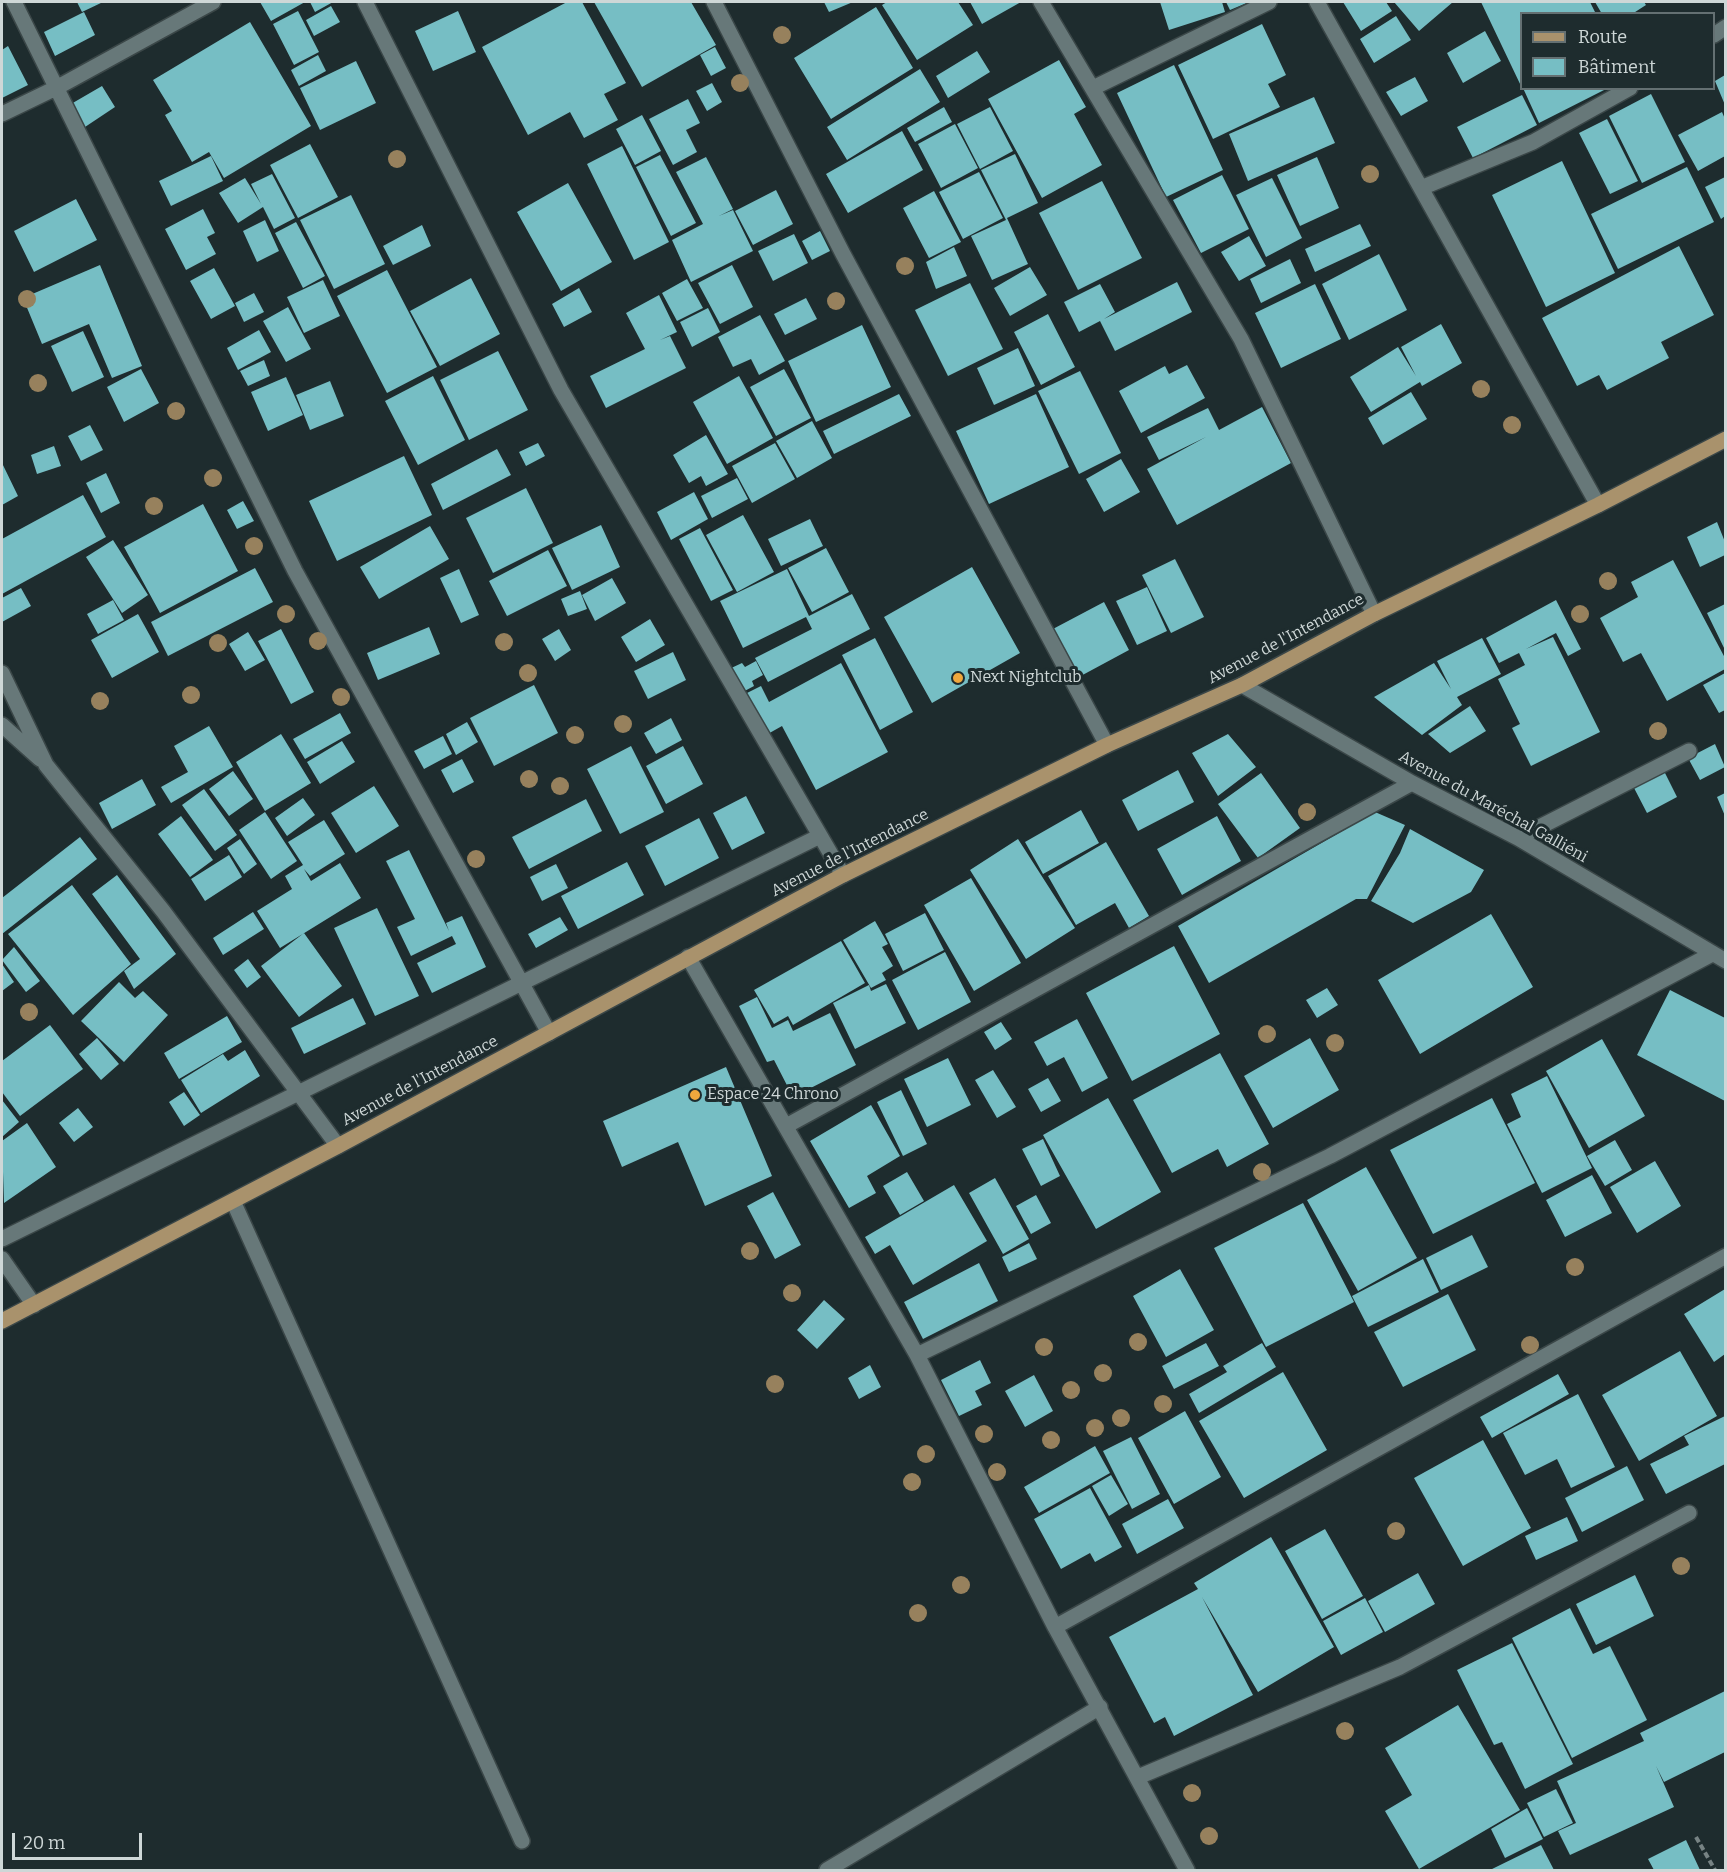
<!DOCTYPE html>
<html>
<head>
<meta charset="utf-8">
<style>
	body { margin:0 }
	#map { position:relative; width:1727px; height:1872px; overflow:hidden; background:#1e2c2e; font-family:Bitter,serif }
	canvas { display:block }
	.frame { position:absolute; inset:0; border:3px solid #ced7d7; pointer-events:none }
	.legend { position:absolute; left:1520px; top:12px; width:195px; height:78px; box-sizing:border-box; background:#1e2c2e; border:2px solid #647072; margin:0; padding:8px 10px; list-style:none; font-size:18px; color:#ced7d7 }
	.legend li { display:flex; align-items:center; gap:12px; height:30px }
	.legend b { width:30px; border:2px solid #647072 }
	.scale { position:absolute; left:12px; top:1833px; width:130px; height:27px; box-sizing:border-box; border:3px solid #ced7d7; border-top:0; padding-left:8px; font-size:18px; line-height:21px; white-space:nowrap; color:#ced7d7; -webkit-text-stroke:4px #1e2c2e; paint-order:stroke }
</style>
</head>
<body>
<div id="map">
<canvas width="1727" height="1872"></canvas>
<div class="frame"></div>
<ul class="legend">
<li><b style="height:8px;background:#a9926c"></b>Route</li>
<li><b style="height:16px;background:#76bec4"></b>Bâtiment</li>
</ul>
<div class="scale">20 m</div>
</div>
<script>
const ctx = document.querySelector('canvas').getContext('2d');
ctx.lineJoin = 'round';
function paint(path, color) { ctx.fillStyle = color; ctx.fill(path, 'evenodd'); }
function trace(path, color, width, dash) { ctx.strokeStyle = color; ctx.lineWidth = width; ctx.lineCap = dash ? 'butt' : 'round'; ctx.setLineDash(dash || []); ctx.stroke(path); }
function label(font, color, halo, rows, align = 'center') {
  ctx.font = font + ' Bitter,serif'; ctx.lineWidth = 6; ctx.setLineDash([]); ctx.textBaseline = 'middle'; ctx.strokeStyle = halo; ctx.fillStyle = color; for (const [text, x, y, turn = 0] of rows) {
    ctx.save(); ctx.translate(x, y); ctx.rotate((+turn || 0) * Math.PI / 180); ctx.textAlign = isNaN(turn) ? turn : align; if (halo) ctx.strokeText(text, 0, 0); ctx.fillText(text, 0, 0); ctx.restore();
  }
}
const building = new Path2D(`
	M77,2H103L82,12Z
	M260,2H305L271,21Z
	M310,2H333L315,12Z
	M567,2H582L626,83L604,94L618,120L584,138L570,112L528,135L482,47Z
	M594,2H691L716,45L642,87Z
	M824,2H853L829,12Z
	M887,2H958L973,25L917,60L882,5Z
	M970,2H1021L982,24Z
	M1160,2H1222L1225,12L1169,30Z
	M1226,2H1249L1230,10Z
	M1343,2H1386L1392,11L1361,31Z
	M1394,2H1453L1419,31Z
	M1481,2H1590L1596,14H1521V86Z
	M1595,2H1644L1646,5L1632,14H1602Z
	M331,6L340,22L314,36L306,20Z
	M876,7L913,68L831,119L794,58Z
	M298,11L319,52L294,65L273,24Z
	M458,11L476,52L433,71L415,31Z
	M84,12L95,35L55,56L44,32Z
	M1396,16L1411,40L1374,63L1360,39Z
	M250,22L311,126L224,178L209,152L192,162L165,115L172,111L153,80Z
	M1262,24L1286,75L1268,84L1280,107L1213,139L1178,65Z
	M1485,31L1501,61L1463,83L1447,53Z
	M8,46L28,85L2,98V50Z
	M715,47L726,68L711,76L700,55Z
	M977,51L990,72L948,98L936,76Z
	M318,55L326,71L299,86L291,70Z
	M1059,60L1086,107L1074,114L1102,165L1042,198L988,99Z
	M356,61L376,103L320,130L300,88Z
	M1174,65L1223,170L1166,197L1117,93Z
	M920,69L940,102L847,160L827,127Z
	M1725,75V105L1715,81Z
	M1415,77L1428,101L1401,116L1386,92Z
	M712,83L722,102L707,111L696,91Z
	M102,86L115,107L85,127L71,104Z
	M1523,88H1608L1539,123Z
	M1651,94L1685,162L1642,183L1609,116Z
	M1522,95L1537,125L1473,158L1457,127Z
	M1314,97L1335,143L1248,181L1229,134Z
	M688,99L700,123L686,130L697,152L673,165L649,119Z
	M944,107L952,122L915,142L907,128Z
	M990,107L1013,151L980,169L957,124Z
	M1722,112L1725,119V156L1698,171L1678,135Z
	M642,115L661,151L635,165L616,129Z
	M1607,119L1638,181L1610,194L1579,133Z
	M955,124L978,168L941,188L918,144Z
	M902,131L923,170L848,213L826,174Z
	M310,144L338,197L298,218L270,165Z
	M622,146L669,242L634,260L587,164Z
	M1015,154L1038,203L1007,218L1028,264L992,280L971,236L1006,220L981,170Z
	M660,155L696,223L671,236L636,167Z
	M211,156L223,181L171,206L159,181Z
	M706,157L733,209L719,216L733,210L753,251L691,282L672,240L703,224L676,172Z
	M1317,157L1339,208L1300,226L1277,175Z
	M1562,161L1615,273L1546,307L1492,195Z
	M1687,167L1714,222L1618,269L1591,214Z
	M979,172L1003,218L963,239L939,192Z
	M272,174L295,218L274,229L263,207L238,223L219,193L245,178L261,204L251,184Z
	M1222,175L1249,229L1201,253L1173,200Z
	M1725,177V216L1721,219L1705,187Z
	M1272,178L1302,238L1266,257L1236,195Z
	M1102,181L1142,258L1078,290L1039,213Z
	M568,183L612,262L561,291L517,212Z
	M776,190L793,224L753,245L735,211Z
	M934,191L961,242L929,258L903,208Z
	M351,195L385,264L334,289L300,220Z
	M76,199L97,240L34,272L14,231Z
	M203,209L215,233L207,237L216,254L186,270L165,229Z
	M265,220L279,251L257,262L243,231Z
	M296,222L325,276L303,288L275,233Z
	M1360,224L1371,246L1315,272L1305,249Z
	M422,225L431,246L393,265L383,246Z
	M820,231L830,251L812,260L802,241Z
	M794,234L808,263L773,281L758,251Z
	M1249,236L1266,266L1239,281L1221,252Z
	M1679,246L1714,315L1661,342L1669,358L1607,390L1599,375L1577,386L1542,318Z
	M954,247L967,276L936,289L926,262Z
	M1379,254L1407,310L1349,340L1322,284Z
	M1290,259L1301,283L1261,303L1250,279Z
	M100,265L142,366L112,378L89,324L42,344L23,298Z
	M732,265L753,307L720,324L698,283Z
	M1030,267L1047,295L1010,316L994,288Z
	M214,268L235,306L211,319L190,281Z
	M387,270L437,367L387,393L337,296Z
	M471,278L500,334L440,366L410,311Z
	M687,279L703,308L677,321L662,293Z
	M323,280L340,316L304,333L287,297Z
	M1177,282L1192,312L1115,351L1100,321L1079,332L1064,302L1100,284L1115,312L1104,319Z
	M970,283L1003,349L948,376L915,310Z
	M1315,284L1341,339L1281,368L1255,313Z
	M579,288L592,312L564,327L552,304Z
	M254,293L264,312L244,322L235,303Z
	M659,295L677,332L660,340L670,336L686,368L606,408L590,376L645,349L626,313Z
	M806,298L817,319L785,335L774,314Z
	M288,307L311,349L286,362L263,321Z
	M708,308L720,332L692,347L680,322Z
	M1048,314L1075,367L1041,385L1014,332Z
	M760,315L785,361L759,375L751,359L733,367L718,337Z
	M1441,324L1462,363L1422,386L1420,382L1371,412L1350,377L1398,347L1416,376L1401,347Z
	M862,325L891,387L816,422L788,361Z
	M259,330L271,352L238,370L227,348Z
	M83,331L104,377L72,392L51,346Z
	M1018,348L1035,386L994,405L977,368Z
	M498,351L528,410L469,440L440,380Z
	M264,360L270,376L248,386L240,371Z
	M1187,365L1205,398L1141,433L1119,391L1165,366L1169,374Z
	M141,369L159,403L124,422L107,387Z
	M784,369L811,418L776,436L750,387Z
	M1080,371L1121,453L1079,474L1038,391Z
	M433,376L465,440L418,465L385,401Z
	M739,376L773,438L727,464L693,402Z
	M286,377L303,415L268,431L251,392Z
	M330,381L344,416L310,430L296,395Z
	M1411,392L1427,419L1383,445L1368,418Z
	M899,394L911,416L834,454L823,431Z
	M1036,394L1069,467L989,504L956,431Z
	M1262,407L1291,463L1177,525L1147,469L1206,437L1159,460L1147,437L1208,408L1219,430Z
	M812,421L832,458L797,478L776,441Z
	M90,425L103,450L81,461L68,436Z
	M706,435L728,474L706,486L701,476L689,483L673,455Z
	M538,443L545,456L526,466L519,452Z
	M775,443L795,479L752,503L732,466Z
	M54,446L61,466L37,474L31,455Z
	M497,449L511,475L443,510L431,484Z
	M404,456L432,515L337,561L309,501Z
	M1121,459L1140,492L1104,512L1086,479Z
	M2,463L18,496L2,505Z
	M106,473L120,503L101,513L86,483Z
	M737,478L748,499L712,518L701,496Z
	M526,488L553,543L493,573L466,518Z
	M694,492L708,519L671,540L657,512Z
	M83,495L106,537L2,594V539Z
	M243,501L254,521L237,529L227,510Z
	M203,504L238,571L160,613L124,547Z
	M743,515L774,572L737,592L706,535Z
	M810,519L823,546L781,566L768,539Z
	M1717,522L1725,542V555L1700,567L1687,537Z
	M601,525L620,567L572,590L552,548Z
	M430,526L449,559L379,599L360,567Z
	M700,528L733,590L711,601L679,539Z
	M113,540L148,595L122,613L86,557Z
	M826,548L849,592L812,612L788,568Z
	M548,550L567,586L507,616L489,581Z
	M1175,559L1204,617L1171,633L1142,575Z
	M1673,560L1725,658V669L1667,701L1641,653L1623,662L1600,618L1638,597L1631,582Z
	M972,567L1020,653L932,703L884,617Z
	M255,568L273,602L168,656L151,622Z
	M459,569L479,615L461,623L440,578Z
	M787,569L809,616L852,594L870,629L768,682L755,658L812,629L806,617L743,648L720,601Z
	M612,578L626,603L595,621L582,595Z
	M1147,587L1167,631L1137,645L1116,601Z
	M21,588L31,606L2,622V598Z
	M580,591L587,609L568,616L561,599Z
	M113,600L124,620L98,634L87,614Z
	M1556,600L1581,649L1568,656L1556,633L1526,649L1553,637L1600,732L1531,766L1512,728L1520,724L1498,679L1525,665L1519,653L1499,663L1486,638Z
	M1104,602L1129,650L1077,678L1051,630Z
	M1725,604V650L1707,613Z
	M138,614L159,652L112,678L91,640Z
	M650,619L665,645L636,662L621,637Z
	M429,627L440,654L378,680L367,653Z
	M281,629L314,692L291,704L258,641Z
	M559,629L571,650L555,661L542,639Z
	M248,632L265,660L245,671L229,644Z
	M875,638L913,712L880,730L842,655Z
	M1482,638L1501,674L1457,697L1462,705L1422,735L1374,697L1434,663L1451,689L1437,661Z
	M673,652L686,680L648,699L634,671Z
	M756,661L763,675L752,681L754,686L739,694L727,670L742,663L745,667Z
	M841,663L888,752L816,790L782,726L766,735L745,694L761,686L769,702Z
	M1725,673V710L1719,713L1703,685Z
	M534,685L558,733L494,766L470,718Z
	M1470,706L1486,731L1450,753L1428,734Z
	M340,713L351,733L305,759L293,739Z
	M671,718L682,740L656,754L644,733Z
	M467,722L478,742L456,755L446,734Z
	M209,726L233,767L171,803L161,787L188,772L174,746Z
	M281,734L311,783L265,811L236,762Z
	M1228,734L1256,767L1218,796L1192,753Z
	M443,736L452,754L424,769L414,751Z
	M342,741L355,762L320,784L307,762Z
	M1715,744L1725,767L1700,780L1688,758Z
	M631,746L664,812L620,834L587,769Z
	M683,746L703,784L666,804L646,766Z
	M462,759L474,782L453,793L441,770Z
	M1663,769L1677,797L1647,813L1633,786Z
	M1178,770L1194,802L1138,831L1122,800Z
	M233,771L253,799L229,816L209,789Z
	M1261,773L1300,828L1258,858L1218,804Z
	M142,779L156,805L112,829L99,803Z
	M374,786L399,826L356,853L331,813Z
	M204,789L237,835L215,851L182,805Z
	M1725,793V816L1717,797Z
	M746,796L765,833L732,850L713,813Z
	M303,798L315,815L287,836L275,818Z
	M586,799L602,831L529,869L512,837Z
	M1081,810L1099,843L1043,874L1025,842Z
	M265,812L297,861L271,879L239,830Z
	M1375,812L1405,825L1367,899H1356L1209,983L1178,926Z
	M181,816L213,860L190,877L158,834Z
	M1217,816L1241,861L1182,895L1157,849Z
	M699,818L719,858L665,886L645,846Z
	M324,820L345,854L310,876L304,869L311,881L340,863L361,898L280,948L257,911L292,889L285,876L303,865L288,842Z
	M1410,829L1484,870L1471,892L1413,923L1371,901L1400,853Z
	M80,837L97,859L2,934V898Z
	M240,839L257,864L244,874L227,848Z
	M1018,839L1075,928L1026,959L970,870Z
	M1106,842L1149,916L1129,928L1115,903L1076,925L1048,876Z
	M409,850L449,931L446,923L462,916L486,967L432,993L417,963L456,944L452,936L411,956L397,927L415,919L386,861Z
	M229,855L242,877L205,901L191,879Z
	M627,862L644,895L578,929L561,896Z
	M556,864L568,888L542,901L530,877Z
	M117,875L176,954L134,989L124,971L140,959L92,894Z
	M971,878L1021,963L974,991L924,905Z
	M72,885L131,964L73,1015L8,934Z
	M377,908L419,996L375,1016L334,928Z
	M253,912L264,929L223,955L213,938Z
	M925,913L944,950L903,971L885,934Z
	M1491,914L1533,987L1420,1054L1378,980Z
	M560,917L568,930L536,948L528,934Z
	M875,921L888,944L882,947L893,966L882,973L886,980L871,988L843,940Z
	M304,933L342,986L299,1017L261,966Z
	M841,941L865,983L793,1025L788,1016L774,1024L754,990Z
	M1174,946L1220,1034L1132,1081L1086,993Z
	M14,947L40,981L26,992L2,960Z
	M945,952L971,1002L918,1030L892,980Z
	M248,959L261,977L247,988L234,970Z
	M2,964L14,982L2,991Z
	M119,982L135,998L143,991L168,1015L124,1062L81,1021Z
	M886,984L906,1023L855,1049L833,1003L869,985L871,991Z
	M1327,988L1338,1005L1317,1018L1306,1000Z
	M1670,990L1725,1018V1101L1637,1055Z
	M757,997L772,1028L788,1020L793,1031L830,1013L856,1065L793,1097L774,1060L767,1062L739,1006Z
	M353,998L366,1024L304,1054L291,1028Z
	M227,1016L242,1042L179,1079L164,1053Z
	M1077,1019L1108,1078L1082,1092L1064,1057L1047,1066L1034,1042Z
	M1001,1022L1012,1039L995,1050L984,1032Z
	M50,1025L83,1069L20,1116L2,1092V1061Z
	M97,1038L119,1064L101,1080L79,1054Z
	M1310,1038L1339,1090L1273,1128L1244,1076Z
	M1602,1039L1645,1116L1589,1148L1546,1071Z
	M245,1050L260,1076L201,1113L181,1080L223,1054L228,1061Z
	M1220,1053L1269,1144L1227,1167L1218,1149L1172,1173L1133,1100Z
	M948,1058L971,1105L927,1127L904,1079Z
	M726,1067L772,1176L705,1206L678,1142L622,1167L603,1121Z
	M993,1070L1016,1107L997,1118L975,1080Z
	M1547,1076L1592,1168L1542,1193L1507,1124L1521,1117L1511,1094Z
	M1048,1078L1061,1101L1041,1112L1028,1089Z
	M901,1090L927,1144L903,1156L877,1102Z
	M184,1092L200,1115L184,1126L169,1102Z
	M1108,1098L1161,1192L1096,1229L1043,1135Z
	M1492,1098L1535,1183L1433,1234L1390,1150Z
	M2,1100L19,1122L2,1137Z
	M871,1105L900,1156L867,1176L876,1193L849,1208L810,1141Z
	M78,1108L93,1127L74,1142L59,1123Z
	M27,1123L56,1167L4,1203L2,1141Z
	M1043,1139L1060,1176L1041,1186L1022,1149Z
	M1615,1140L1632,1170L1605,1186L1587,1156Z
	M1655,1161L1681,1206L1637,1233L1610,1187Z
	M1366,1167L1417,1258L1358,1291L1307,1200Z
	M907,1172L924,1201L900,1215L883,1186Z
	M1592,1175L1612,1213L1565,1237L1546,1200Z
	M995,1178L1029,1239L1003,1254L969,1193Z
	M954,1185L987,1241L913,1285L890,1245L875,1254L865,1237Z
	M773,1192L801,1245L775,1259L747,1206Z
	M1036,1195L1051,1223L1031,1234L1016,1206Z
	M1303,1203L1354,1302L1266,1347L1214,1248Z
	M1472,1235L1488,1267L1441,1290L1426,1258Z
	M1029,1243L1037,1259L1009,1272L1002,1257Z
	M1423,1259L1439,1292L1368,1327L1352,1296Z
	M979,1263L998,1301L923,1339L904,1302Z
	M1180,1269L1214,1330L1166,1357L1133,1296Z
	M1725,1289V1354L1714,1362L1684,1314Z
	M1448,1294L1476,1350L1403,1387L1374,1332Z
	M824,1300L845,1319L817,1349L797,1330Z
	M1206,1343L1219,1366L1174,1389L1162,1366Z
	M1262,1343L1276,1367L1199,1413L1189,1394L1227,1372L1223,1366Z
	M1680,1351L1717,1416L1639,1461L1602,1395Z
	M980,1360L991,1383L975,1391L982,1405L959,1416L941,1380Z
	M870,1365L881,1387L859,1399L848,1378Z
	M1283,1372L1327,1450L1244,1498L1199,1421Z
	M1558,1374L1569,1394L1492,1438L1480,1417Z
	M1034,1375L1053,1411L1025,1427L1005,1391Z
	M1578,1394L1615,1467L1571,1488L1557,1459L1525,1475L1503,1433Z
	M1185,1411L1221,1477L1174,1504L1138,1438Z
	M1725,1416V1464L1666,1494L1650,1464L1689,1445L1684,1436Z
	M1131,1437L1160,1494L1132,1509L1103,1451Z
	M1483,1440L1531,1528L1463,1566L1414,1478Z
	M1095,1446L1110,1473L1039,1513L1024,1487Z
	M1627,1466L1644,1500L1582,1532L1565,1498Z
	M1111,1475L1128,1504L1109,1516L1092,1486Z
	M1090,1488L1122,1547L1095,1562L1090,1553L1061,1569L1034,1519Z
	M1168,1499L1184,1528L1137,1554L1122,1524Z
	M1567,1517L1578,1541L1536,1560L1525,1536Z
	M1325,1529L1363,1596L1322,1619L1285,1551Z
	M1271,1537L1334,1647L1258,1692L1202,1597L1253,1695L1174,1736L1165,1717L1154,1723L1109,1637L1198,1589L1194,1583Z
	M1418,1573L1435,1604L1385,1632L1368,1601Z
	M1635,1575L1654,1616L1596,1645L1576,1604Z
	M1365,1598L1383,1632L1341,1655L1323,1621Z
	M1570,1608L1593,1654L1610,1646L1647,1720L1572,1758L1512,1638Z
	M1512,1643L1573,1764L1525,1789L1502,1742L1494,1745L1457,1670Z
	M1725,1691V1752L1664,1782L1656,1766L1674,1807L1570,1855L1558,1831L1576,1823L1557,1781L1644,1741L1640,1733Z
	M1458,1705L1520,1810L1419,1869L1385,1811L1412,1795L1385,1748Z
	M1556,1789L1573,1823L1544,1837L1527,1803Z
	M1527,1808L1543,1839L1505,1858L1491,1829Z
	M1686,1840L1700,1870H1654L1648,1859Z
	M1541,1845L1554,1870H1490Z`);
const path = new Path2D(`
	M1696,1837L1715,1870`);
const lane = new Path2D(`
	M233,1201L522,1841
	M827,1870L1100,1707`);
const street = new Path2D(`
	M14,2L295,571L549,1033
	M365,2L561,390L843,875
	M714,2L843,254L1107,745
	M1041,2L1241,339L1374,614
	M1317,2L1598,505
	M1714,35L1726,27
	M1093,88L1269,2
	M2,114L58,87L213,2
	M1421,188L1533,142L1630,88
	M2,673L46,765L163,911L338,1146
	M1242,685L1412,783L1518,838L1726,961
	M2,725L40,759
	M1518,838L1689,751
	M688,957L917,1355L1055,1627L1187,1870
	M788,1125L1412,783
	M2,1239L820,836
	M2,1259L34,1305
	M917,1355L1330,1156L1712,954
	M1055,1627L1726,1256
	M1138,1777L1400,1667L1689,1513`);
const primary = new Path2D(`
	M2,1321L338,1146L843,875L1107,745L1242,685L1374,614L1598,505L1726,439`);
const trees = [
	[782,35],
	[740,83],
	[397,159],
	[1370,174],
	[905,266],
	[27,299],
	[836,301],
	[38,383],
	[1481,389],
	[176,411],
	[1512,425],
	[213,478],
	[154,506],
	[254,546],
	[1608,581],
	[286,614],
	[1580,614],
	[318,641],
	[504,642],
	[218,643],
	[528,673],
	[191,695],
	[341,697],
	[100,701],
	[623,724],
	[1658,731],
	[575,735],
	[529,779],
	[560,786],
	[1307,812],
	[476,859],
	[29,1012],
	[1267,1034],
	[1335,1043],
	[1262,1172],
	[750,1251],
	[1575,1267],
	[792,1293],
	[1138,1342],
	[1530,1345],
	[1044,1347],
	[1103,1373],
	[775,1384],
	[1071,1390],
	[1163,1404],
	[1121,1418],
	[1095,1428],
	[984,1434],
	[1051,1440],
	[926,1454],
	[997,1472],
	[912,1482],
	[1396,1531],
	[1681,1566],
	[961,1585],
	[918,1613],
	[1345,1731],
	[1192,1793],
	[1209,1836]
];
const markers = [
	[958,678,6,"#efa73d"],
	[695,1095,6,"#efa73d"]
];
const streetNames = [
	["Avenue de l'Intendance",1286,639,-28],
	["Avenue du Maréchal Galliéni",1493,807,29],
	["Avenue de l'Intendance",850,853,-27],
	["Avenue de l'Intendance",420,1081,-28]
];
const poiNames = [
	["Next Nightclub",970,678],
	["Espace 24 Chrono",707,1095]
];
paint(building, '#76bec4');
trace(lane, '#3b4748', 18);
trace(street, '#3b4748', 18);
trace(primary, '#3b4748', 18);
trace(path, '#778384', 4, [6, 3]);
trace(lane, '#677879', 15);
trace(street, '#677879', 15);
trace(primary, '#a9926c', 15);
ctx.fillStyle = '#97815d';
for (const [x, y] of trees) { ctx.beginPath(); ctx.arc(x, y, 9, 0, 2 * Math.PI); ctx.fill(); }
for (const [x, y, r, color] of markers) { const dot = new Path2D(); dot.arc(x, y, r, 0, 2 * Math.PI); ctx.fillStyle = color; ctx.fill(dot); trace(dot, '#1e2c2e', 2); }
label('16px', '#ced7d7', '#1e2c2e', streetNames);
label('16px', '#ced7d7', '#1e2c2e', poiNames, 'left');
</script>
</body>
</html>
